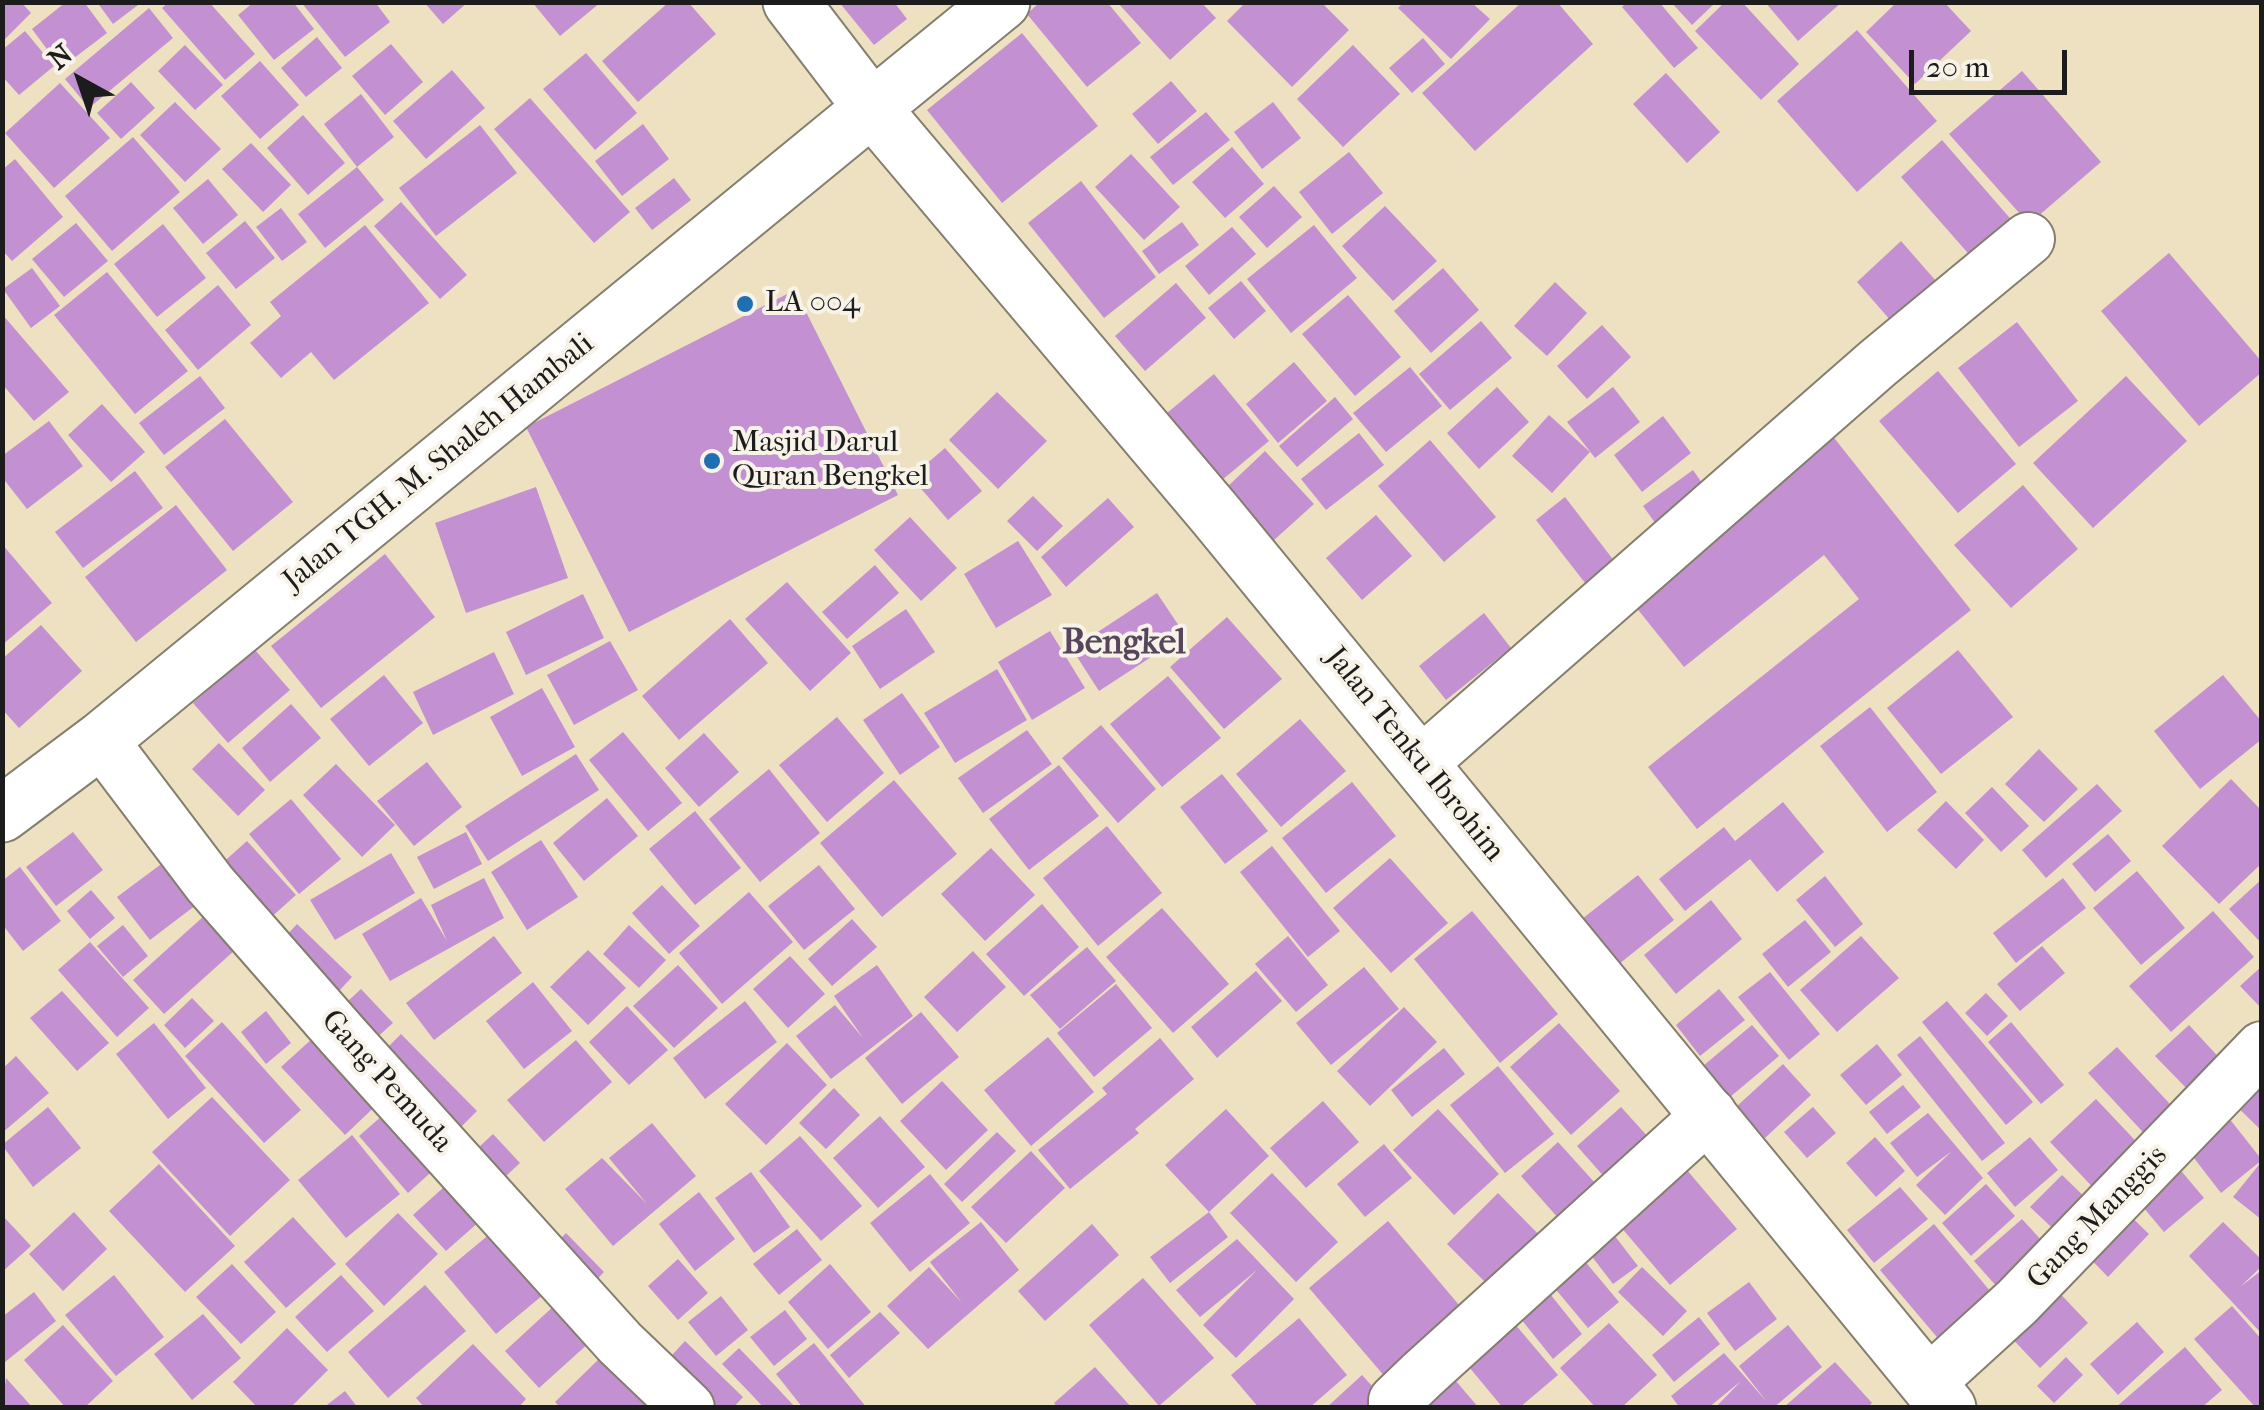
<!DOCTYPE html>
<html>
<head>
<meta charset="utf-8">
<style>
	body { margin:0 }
	#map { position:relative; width:2264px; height:1410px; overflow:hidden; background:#ede1c1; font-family:"IM FELL French Canon",serif }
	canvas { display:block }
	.frame { position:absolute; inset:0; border:5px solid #1c1c1c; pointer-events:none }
	.north { position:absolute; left:30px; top:30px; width:100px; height:100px; -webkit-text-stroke:8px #f7f3e8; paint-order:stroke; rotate:320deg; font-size:28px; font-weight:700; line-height:40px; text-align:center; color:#1c1c1c }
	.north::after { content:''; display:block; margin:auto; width:35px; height:45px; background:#1c1c1c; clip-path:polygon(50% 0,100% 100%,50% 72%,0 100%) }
	.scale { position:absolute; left:1909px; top:50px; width:158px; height:45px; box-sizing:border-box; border:5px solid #1c1c1c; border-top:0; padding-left:12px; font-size:30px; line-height:35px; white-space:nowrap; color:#1c1c1c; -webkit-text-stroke:8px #f7f3e8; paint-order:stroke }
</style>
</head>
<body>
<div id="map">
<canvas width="2264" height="1410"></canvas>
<div class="frame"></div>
<div class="north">N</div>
<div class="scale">20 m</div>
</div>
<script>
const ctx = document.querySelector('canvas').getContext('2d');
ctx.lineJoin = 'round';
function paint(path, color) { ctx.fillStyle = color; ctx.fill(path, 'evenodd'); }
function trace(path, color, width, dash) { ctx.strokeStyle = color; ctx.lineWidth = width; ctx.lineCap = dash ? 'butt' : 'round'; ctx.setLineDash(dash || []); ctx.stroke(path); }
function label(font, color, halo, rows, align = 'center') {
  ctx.font = font + ' "IM FELL French Canon",serif'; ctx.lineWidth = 8; ctx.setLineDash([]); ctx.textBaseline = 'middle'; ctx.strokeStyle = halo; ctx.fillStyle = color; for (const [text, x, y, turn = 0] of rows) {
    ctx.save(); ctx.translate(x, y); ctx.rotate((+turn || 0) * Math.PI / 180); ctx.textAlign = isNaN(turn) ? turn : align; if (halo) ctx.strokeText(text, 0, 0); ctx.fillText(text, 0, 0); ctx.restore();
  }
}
const building = new Path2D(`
	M2,2H21L31,13L2,42Z
	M66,2H84L107,33L61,68L32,29Z
	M97,2H142L113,24Z
	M169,2H209L255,54L225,80L162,8Z
	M254,2H293L314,29L274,60L238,15Z
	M301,2H375L390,22L345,57Z
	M424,2H468L443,24Z
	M532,2H601L560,36Z
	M669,2H688L716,34L638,102L602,61Z
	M839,2H894L907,19L874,45Z
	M1040,2H1107L1141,43L1087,87L1027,14Z
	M1117,2H1201L1216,18L1170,60Z
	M1246,2H1321L1349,30L1292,87L1227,21Z
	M1522,2H1557L1593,44L1475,151L1422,93Z
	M1627,2H1659L1698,48L1674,68L1622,7Z
	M1671,2H1716L1692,25Z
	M1725,2H1742L1799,64L1761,100L1695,31Z
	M1765,2H1842L1798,41Z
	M1897,2H1944L1971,31L1915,84L1866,32Z
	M1403,3H1472L1490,19L1451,59L1398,8Z
	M149,8L173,38L89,108L65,79Z
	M1857,30L1937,121L1857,192L1777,101Z
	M25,31L54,66L19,95L2,76V50Z
	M1022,33L1098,126L1002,203L927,110Z
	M317,37L342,68L306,97L281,68Z
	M1423,38L1445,64L1412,93L1389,68Z
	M391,44L423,82L385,115L352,76Z
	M185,45L223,85L195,110L158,71Z
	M1353,45L1400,94L1343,147L1297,99Z
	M586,53L637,113L595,150L543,89Z
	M260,61L299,105L260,139L221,96Z
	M452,70L485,108L426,159L393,121Z
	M2022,71L2101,162L2029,224L1949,134Z
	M1666,73L1720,132L1687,163L1633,104Z
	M1171,81L1197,111L1158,144L1132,114Z
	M131,82L155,108L121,139L97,113Z
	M60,83L110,138L54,188L5,133Z
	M361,94L394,137L357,167L324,124Z
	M530,98L630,212L594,243L494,129Z
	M175,102L221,149L185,182L140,135Z
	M1273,102L1301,138L1262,169L1234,132Z
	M1206,112L1230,140L1173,185L1150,157Z
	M303,115L345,163L308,195L267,148Z
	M643,124L669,159L622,196L595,161Z
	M480,125L517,173L436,236L399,188Z
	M133,137L180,192L112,251L65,196Z
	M1942,140L2015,224L1974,260L1901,177Z
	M251,143L291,185L263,212L222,169Z
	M1232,147L1264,184L1225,218L1192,182Z
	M1349,152L1383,193L1332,234L1299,192Z
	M1131,154L1180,207L1144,240L1095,187Z
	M15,159L63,217L12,261L2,250V170Z
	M357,167L384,200L325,248L298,214Z
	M674,178L691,200L652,230L635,208Z
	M208,179L238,215L203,244L173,208Z
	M1081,181L1156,277L1104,318L1028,223Z
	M1274,186L1302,217L1267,248L1239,217Z
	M401,202L467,275L440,299L374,226Z
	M1385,206L1437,261L1393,301L1342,246Z
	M281,208L307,242L282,261L256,227Z
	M245,221L275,258L236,289L206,253Z
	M1182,222L1199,245L1159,274L1142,251Z
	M76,223L108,261L64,297L32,259Z
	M163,224L206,278L157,317L114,264Z
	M365,225L429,303L334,380L311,352L281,378L250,343L281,316L270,302Z
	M1314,225L1357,278L1291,333L1247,279Z
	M1232,227L1256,254L1209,295L1185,266Z
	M1901,241L1943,289L1898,329L1857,282Z
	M2169,253L2262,362V372L2199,426L2101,311Z
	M32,268L60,306L31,328L3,289Z
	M1443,268L1479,310L1431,353L1394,311Z
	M107,272L188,371L135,414L54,315Z
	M1241,281L1266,311L1234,339L1208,308Z
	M1555,282L1587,313L1547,356L1514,326Z
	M1176,283L1206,318L1145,371L1115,336Z
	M218,285L251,325L198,370L165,330Z
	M795,290L898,495L629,632L526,427Z
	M1348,295L1401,357L1355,396L1302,334Z
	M2,314L69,392L34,421L2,384Z
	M1481,321L1512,358L1450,410L1419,374Z
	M2017,322L2078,401L2019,447L1958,368Z
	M1602,325L1631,357L1587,399L1557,366Z
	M1294,362L1327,401L1278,443L1246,404Z
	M1410,367L1442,406L1386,452L1353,413Z
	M1938,371L2016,464L1958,513L1879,421Z
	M1214,374L1269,441L1222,480L1167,413Z
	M200,376L225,408L164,455L139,423Z
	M2126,376L2187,441L2093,528L2033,463Z
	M1497,387L1529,422L1479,469L1447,433Z
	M1613,387L1640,422L1595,458L1567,422Z
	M997,392L1047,441L998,489L949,440Z
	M1335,397L1353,419L1297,467L1279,446Z
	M102,404L145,452L111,482L68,435Z
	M1549,415L1590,452L1552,493L1512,456Z
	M1663,416L1691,453L1642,492L1614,455Z
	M225,419L293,502L233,551L165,467Z
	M49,421L83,466L27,509L2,477V456Z
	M1359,433L1384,465L1326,510L1301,479Z
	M1831,434L1971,610L1697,829L1648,767L1859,599L1824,555L1684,667L1627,596Z
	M1430,440L1496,517L1444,562L1378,486Z
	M945,448L982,491L948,520L911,477Z
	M1265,451L1314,504L1273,541L1225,489Z
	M1693,470L1713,499L1663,534L1643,506Z
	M135,471L163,508L83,568L55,532Z
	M2023,485L2078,549L2011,608L1954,545Z
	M536,487L568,578L466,613L435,523Z
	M1033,496L1063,526L1037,551L1007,521Z
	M1565,497L1625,575L1596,597L1536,520Z
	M1108,498L1134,527L1066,587L1041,557Z
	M176,505L227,570L136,642L85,577Z
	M1376,515L1412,556L1362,600L1326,558Z
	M910,517L957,568L921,601L874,550Z
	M1018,541L1052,595L996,628L964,574Z
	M2,544L52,603L2,645Z
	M385,554L435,617L321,708L271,646Z
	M875,565L899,593L847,639L822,612Z
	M787,582L851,653L810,691L745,619Z
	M1157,593L1185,635L1099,691L1072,649Z
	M583,594L604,638L526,675L506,632Z
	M906,609L935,652L880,689L852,646Z
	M1484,613L1511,648L1446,700L1419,666Z
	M1227,617L1282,679L1224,729L1170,667Z
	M730,619L768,663L679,740L642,696Z
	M41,625L82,671L19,728L2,709V659Z
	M1050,631L1085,688L1032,720L998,662Z
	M610,641L638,690L574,725L547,675Z
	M255,650L290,690L228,743L193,703Z
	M1958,650L2013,717L1941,774L1887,708Z
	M494,652L514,694L433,735L413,692Z
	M997,669L1027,720L955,763L924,713Z
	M384,675L423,723L369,766L330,719Z
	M2223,675L2262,722V739L2200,789L2154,731Z
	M1168,676L1221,738L1162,787L1110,724Z
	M542,688L575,747L522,776L490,717Z
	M902,693L940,747L900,775L863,720Z
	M291,704L321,738L270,782L242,748Z
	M1870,707L1937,792L1887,832L1820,746Z
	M837,717L884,773L827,822L779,765Z
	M1300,719L1346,771L1281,827L1236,774Z
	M1101,725L1156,789L1118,823L1062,758Z
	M1027,730L1052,764L983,813L958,778Z
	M623,732L682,803L648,831L589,760Z
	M704,733L739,772L699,807L665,768Z
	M219,743L265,790L238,816L192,769Z
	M2039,749L2078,789L2044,822L2005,784Z
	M576,754L599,790L488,861L465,826Z
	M427,762L462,807L414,846L377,801Z
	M336,764L395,825L362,857L303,795Z
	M1059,765L1099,816L1029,870L989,819Z
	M769,769L820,833L760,882L709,819Z
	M1222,774L1268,831L1225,864L1180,807Z
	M2231,779L2262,811V863L2219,904L2162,846Z
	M894,780L957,854L882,917L820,843Z
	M1352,782L1396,836L1326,893L1282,838Z
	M2097,784L2122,811L2046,878L2022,850Z
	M1992,787L2029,826L2001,852L1965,813Z
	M607,798L638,836L584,881L553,843Z
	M291,799L341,859L299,894L249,834Z
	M1946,801L1984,840L1956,869L1917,830Z
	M1783,802L1824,852L1777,892L1750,859L1685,911L1659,879L1724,827L1735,841Z
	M695,811L741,868L695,905L649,849Z
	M1107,826L1162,893L1098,946L1043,878Z
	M73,832L103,870L56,906L26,867Z
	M466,832L482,864L434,889L417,857Z
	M2108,834L2131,861L2095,892L2072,864Z
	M541,840L578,897L527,930L491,872Z
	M247,841L296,895L258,929L209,875Z
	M1272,846L1340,931L1308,957L1240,872Z
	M991,848L1035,895L985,941L941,894Z
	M391,853L415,893L335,940L310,900Z
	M1390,858L1448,923L1391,973L1333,908Z
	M164,862L196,905L150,940L117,897Z
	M819,865L855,909L804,950L768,906Z
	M20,867L61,921L23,951L2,924V881Z
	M2137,871L2185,928L2141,965L2093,908Z
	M1638,875L1674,920L1619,964L1582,919Z
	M1825,876L1863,924L1835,947L1796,900Z
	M484,878L504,918L390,981L362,934L421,898L447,941L431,905Z
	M2063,878L2086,908L2016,963L1993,933Z
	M2262,879V944L2229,909Z
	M662,885L700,926L669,954L632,913Z
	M91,890L115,918L90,939L67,911Z
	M749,892L793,942L722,1004L679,953Z
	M1711,900L1742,939L1676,994L1644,955Z
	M1042,904L1079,947L1024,996L986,954Z
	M1162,908L1229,984L1173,1033L1106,957Z
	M1472,911L1558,1014L1500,1063L1414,959Z
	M2213,911L2254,957L2171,1032L2129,986Z
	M204,916L235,950L164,1014L133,980Z
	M852,919L877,947L832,986L808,959Z
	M1805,920L1831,952L1788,987L1762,954Z
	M297,924L352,977L328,1003L272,951Z
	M123,925L148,956L123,977L97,946Z
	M629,925L666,960L639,988L603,954Z
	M494,936L522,973L434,1040L406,1003Z
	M1288,936L1328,985L1296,1012L1255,964Z
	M1861,936L1899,978L1837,1032L1800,990Z
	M90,942L149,1008L117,1037L58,970Z
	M2042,946L2065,973L2020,1011L1997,984Z
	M1087,947L1116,981L1060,1029L1030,995Z
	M588,950L626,988L588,1025L550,987Z
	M973,951L1006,987L957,1032L924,997Z
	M790,956L825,994L788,1028L753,989Z
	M678,965L718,1008L674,1048L633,1006Z
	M877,965L913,1016L831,1079L796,1036L835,1005L863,1038L834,996Z
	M2262,966V1009L2240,986Z
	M1364,967L1399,1009L1331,1065L1296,1023Z
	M1256,971L1282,1001L1217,1058L1191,1027Z
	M1770,972L1820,1034L1789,1060L1738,997Z
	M533,982L572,1031L524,1069L486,1021Z
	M1116,984L1152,1028L1094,1077L1057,1033Z
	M361,989L393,1023L364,1049L333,1015Z
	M1719,989L1745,1020L1700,1056L1676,1025Z
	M62,991L109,1043L77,1071L30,1018Z
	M1986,993L2008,1016L1987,1036L1965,1013Z
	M192,998L214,1021L185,1048L164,1025Z
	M745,1001L777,1042L705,1099L673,1058Z
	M1947,1001L2033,1102L2006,1125L1922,1022Z
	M627,1006L668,1050L629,1085L589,1042Z
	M1404,1007L1437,1042L1370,1106L1337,1071Z
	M266,1011L291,1043L266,1064L241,1032Z
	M921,1012L959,1057L902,1104L865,1058Z
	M222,1022L301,1110L264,1143L185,1056Z
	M2011,1022L2064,1085L2041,1104L1988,1042Z
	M154,1023L206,1088L168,1119L116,1054Z
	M1559,1023L1620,1091L1571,1135L1510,1067Z
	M1752,1025L1779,1056L1730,1097L1703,1066Z
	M2189,1025L2225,1064L2193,1095L2155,1056Z
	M324,1028L387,1095L345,1135L281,1067Z
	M401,1034L477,1111L447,1141L371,1064Z
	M1920,1036L2005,1143L1982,1161L1897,1055Z
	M1048,1037L1094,1092L1031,1146L984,1090Z
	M1160,1038L1194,1079L1135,1129L1139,1133L1070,1189L1038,1150L1107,1094L1102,1088Z
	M576,1040L612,1082L544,1142L507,1100Z
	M787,1043L827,1085L766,1145L725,1104Z
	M1877,1044L1902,1075L1866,1105L1840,1075Z
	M2117,1047L2182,1117L2153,1143L2088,1073Z
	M1444,1048L1465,1074L1412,1117L1391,1090Z
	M16,1056L49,1093L2,1133V1069Z
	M1783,1064L1811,1095L1765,1138L1736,1107Z
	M1498,1066L1554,1134L1505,1173L1450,1105Z
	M2262,1068V1131L2229,1099Z
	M942,1081L988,1130L946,1170L900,1121Z
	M1903,1085L1921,1107L1887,1134L1869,1112Z
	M834,1088L860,1115L826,1149L799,1123Z
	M212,1097L290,1180L230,1236L152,1152Z
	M2096,1099L2147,1153L2101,1196L2050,1142Z
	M1323,1101L1359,1142L1306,1188L1270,1148Z
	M48,1107L81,1148L33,1187L2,1145Z
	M1621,1107L1659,1149L1614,1188L1577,1146Z
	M1813,1107L1836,1133L1807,1158L1784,1132Z
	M391,1108L439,1165L408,1193L359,1136Z
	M2221,1108L2262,1160L2221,1193L2180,1140Z
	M1226,1109L1269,1156L1209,1212L1165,1165Z
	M1438,1109L1499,1174L1454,1215L1393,1150Z
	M1928,1113L1983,1178L1945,1215L1916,1185L1952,1151L1917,1177L1890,1143Z
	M880,1116L925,1167L878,1208L833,1158Z
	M652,1123L696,1176L613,1246L565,1189L602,1158L647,1204L609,1158Z
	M997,1132L1016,1151L962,1202L944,1184Z
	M493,1134L520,1163L492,1189L465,1160Z
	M352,1135L400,1194L346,1238L298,1180Z
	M800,1136L862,1206L821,1241L759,1171Z
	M1875,1137L1905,1171L1876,1197L1846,1163Z
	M2030,1137L2058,1170L2015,1207L1987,1173Z
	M1558,1142L1605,1194L1567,1228L1521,1176Z
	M1384,1144L1412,1178L1365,1217L1337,1184Z
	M1031,1151L1065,1188L1006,1243L971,1207Z
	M1675,1156L1737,1229L1670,1285L1609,1213Z
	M2172,1160L2204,1198L2164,1232L2132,1194Z
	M2262,1161V1220L2233,1197Z
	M159,1164L235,1246L185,1292L109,1211Z
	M751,1172L790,1227L754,1253L715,1198Z
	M1272,1173L1338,1242L1296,1282L1230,1213Z
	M930,1174L970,1223L910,1272L870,1223Z
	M2062,1175L2095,1207L2064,1239L2030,1207Z
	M455,1177L489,1213L446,1251L413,1215Z
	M1986,1184L2015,1216L1971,1256L1942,1223Z
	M1900,1187L1928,1219L1874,1263L1847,1230Z
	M699,1192L735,1239L695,1271L659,1224Z
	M1498,1193L1547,1243L1496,1293L1447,1244Z
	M2120,1206L2149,1234L2108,1277L2079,1247Z
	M74,1212L107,1249L63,1291L29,1254Z
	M1209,1212L1228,1237L1170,1283L1150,1257Z
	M398,1213L438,1254L384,1306L345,1264Z
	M2,1215L31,1246L2,1272Z
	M293,1217L336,1264L286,1308L244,1262Z
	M2022,1219L2054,1254L2006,1297L1974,1261Z
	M1388,1221L1470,1318L1392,1385L1309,1288Z
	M981,1222L1019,1270L928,1349L887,1306L929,1267L962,1303L930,1262Z
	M1604,1222L1638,1266L1613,1284L1580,1241Z
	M2223,1222L2262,1260V1266L2240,1287L2262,1270V1334L2189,1256Z
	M503,1223L555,1285L496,1334L444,1272Z
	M1092,1224L1119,1255L1045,1321L1018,1291Z
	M1934,1224L1996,1298L1942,1343L1880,1270Z
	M797,1229L822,1260L779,1295L753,1264Z
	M566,1233L604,1272L585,1292L546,1254Z
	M1237,1239L1294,1299L1236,1358L1203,1325L1257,1270L1200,1317L1176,1290Z
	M1578,1253L1619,1302L1588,1328L1547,1279Z
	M678,1259L708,1293L678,1320L648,1286Z
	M232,1264L276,1312L241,1344L196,1297Z
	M830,1264L871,1312L828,1349L788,1302Z
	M1642,1267L1687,1311L1663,1336L1618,1292Z
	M114,1275L164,1337L116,1376L65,1315Z
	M341,1275L374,1311L327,1352L295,1317Z
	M1143,1278L1214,1358L1159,1406L1089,1325Z
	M1539,1280L1582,1334L1553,1359L1509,1304Z
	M1749,1282L1777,1319L1735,1351L1707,1313Z
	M2051,1284L2088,1323L2040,1368L2004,1330Z
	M425,1285L466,1331L388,1398L348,1352Z
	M34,1292L56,1321L5,1362L2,1317Z
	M721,1296L748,1330L716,1356L688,1322Z
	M556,1304L590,1342L539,1388L505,1351Z
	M2232,1306L2262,1340V1408H2256L2194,1339Z
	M785,1310L807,1339L774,1366L750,1337Z
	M1503,1310L1558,1375L1519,1408H1503L1455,1350Z
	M880,1312L900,1333L849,1378L830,1355Z
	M203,1314L241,1358L192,1400L154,1354Z
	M1699,1317L1720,1344L1674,1382L1652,1355Z
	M1299,1318L1347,1375L1309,1408H1259L1231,1375Z
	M2137,1322L2164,1352L2118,1395L2090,1364Z
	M1609,1323L1657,1375L1621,1408H1596L1560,1368Z
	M63,1325L113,1381L84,1408H66L24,1360Z
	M1788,1325L1822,1367L1773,1408H1715L1741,1381L1708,1408H1680L1671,1396L1724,1353L1767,1402L1739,1366Z
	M287,1328L328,1370L290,1408H258L233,1382Z
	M685,1341L743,1397L733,1408H702L661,1367Z
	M814,1343L867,1408H803L776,1374Z
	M473,1344L526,1399L518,1408H425L416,1398Z
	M2185,1347L2222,1390L2201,1408H2115Z
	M739,1348L767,1377L796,1408H764L751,1394L722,1364Z
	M605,1353L659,1408H561L555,1402Z
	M2066,1357L2083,1375L2054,1403L2037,1386Z
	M1835,1362L1872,1403L1867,1408H1783Z
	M1443,1366L1479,1408H1398Z
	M1095,1367L1132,1408H1058L1054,1403Z
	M1362,1375L1392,1408H1326Z
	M6,1378L33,1408H2Z
	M345,1391L358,1408H323Z`);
const street = new Path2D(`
	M101,740L210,884L343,1036L620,1343L688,1408
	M1421,763L1878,363L2028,239
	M1928,1383L2017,1302L2262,1048
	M1395,1408V1401L1422,1375L1710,1114`);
const secondary = new Path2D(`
	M872,108L1002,2`);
const primary = new Path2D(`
	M872,108L1215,514L1948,1408`);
const highway = new Path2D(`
	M2,814L101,740L872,108L791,2`);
const markers = [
	[745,304,10,"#1f6fb2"],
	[712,461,10,"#1f6fb2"]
];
const poiNames = [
	["LA 004",765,304],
	["Masjid Darul",732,444],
	["Quran Bengkel",732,478]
];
const streetNames = [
	["Jalan TGH. M. Shaleh Hambali",439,463,-39],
	["Jalan Tenku Ibrohim",1414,755,51],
	["Gang Pemuda",386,1082,48],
	["Gang Manggis",2098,1218,-46]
];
const quarterNames = [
	["Bengkel",1124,644]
];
paint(building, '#c391d1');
trace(street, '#847e6e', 56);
trace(secondary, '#847e6e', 59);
trace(primary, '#847e6e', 59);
trace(highway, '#847e6e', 59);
trace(street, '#fff', 52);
trace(secondary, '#fff', 55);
trace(primary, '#fff', 55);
trace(highway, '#fff', 55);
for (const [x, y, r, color] of markers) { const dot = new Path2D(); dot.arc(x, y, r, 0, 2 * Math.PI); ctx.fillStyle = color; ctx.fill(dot); trace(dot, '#f7f3e8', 4); }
label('30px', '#1c1c1c', '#f7f3e8', poiNames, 'left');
label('30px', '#1c1c1c', '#f7f3e8', streetNames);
label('bold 35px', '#56455b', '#f7f3e8', quarterNames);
</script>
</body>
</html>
